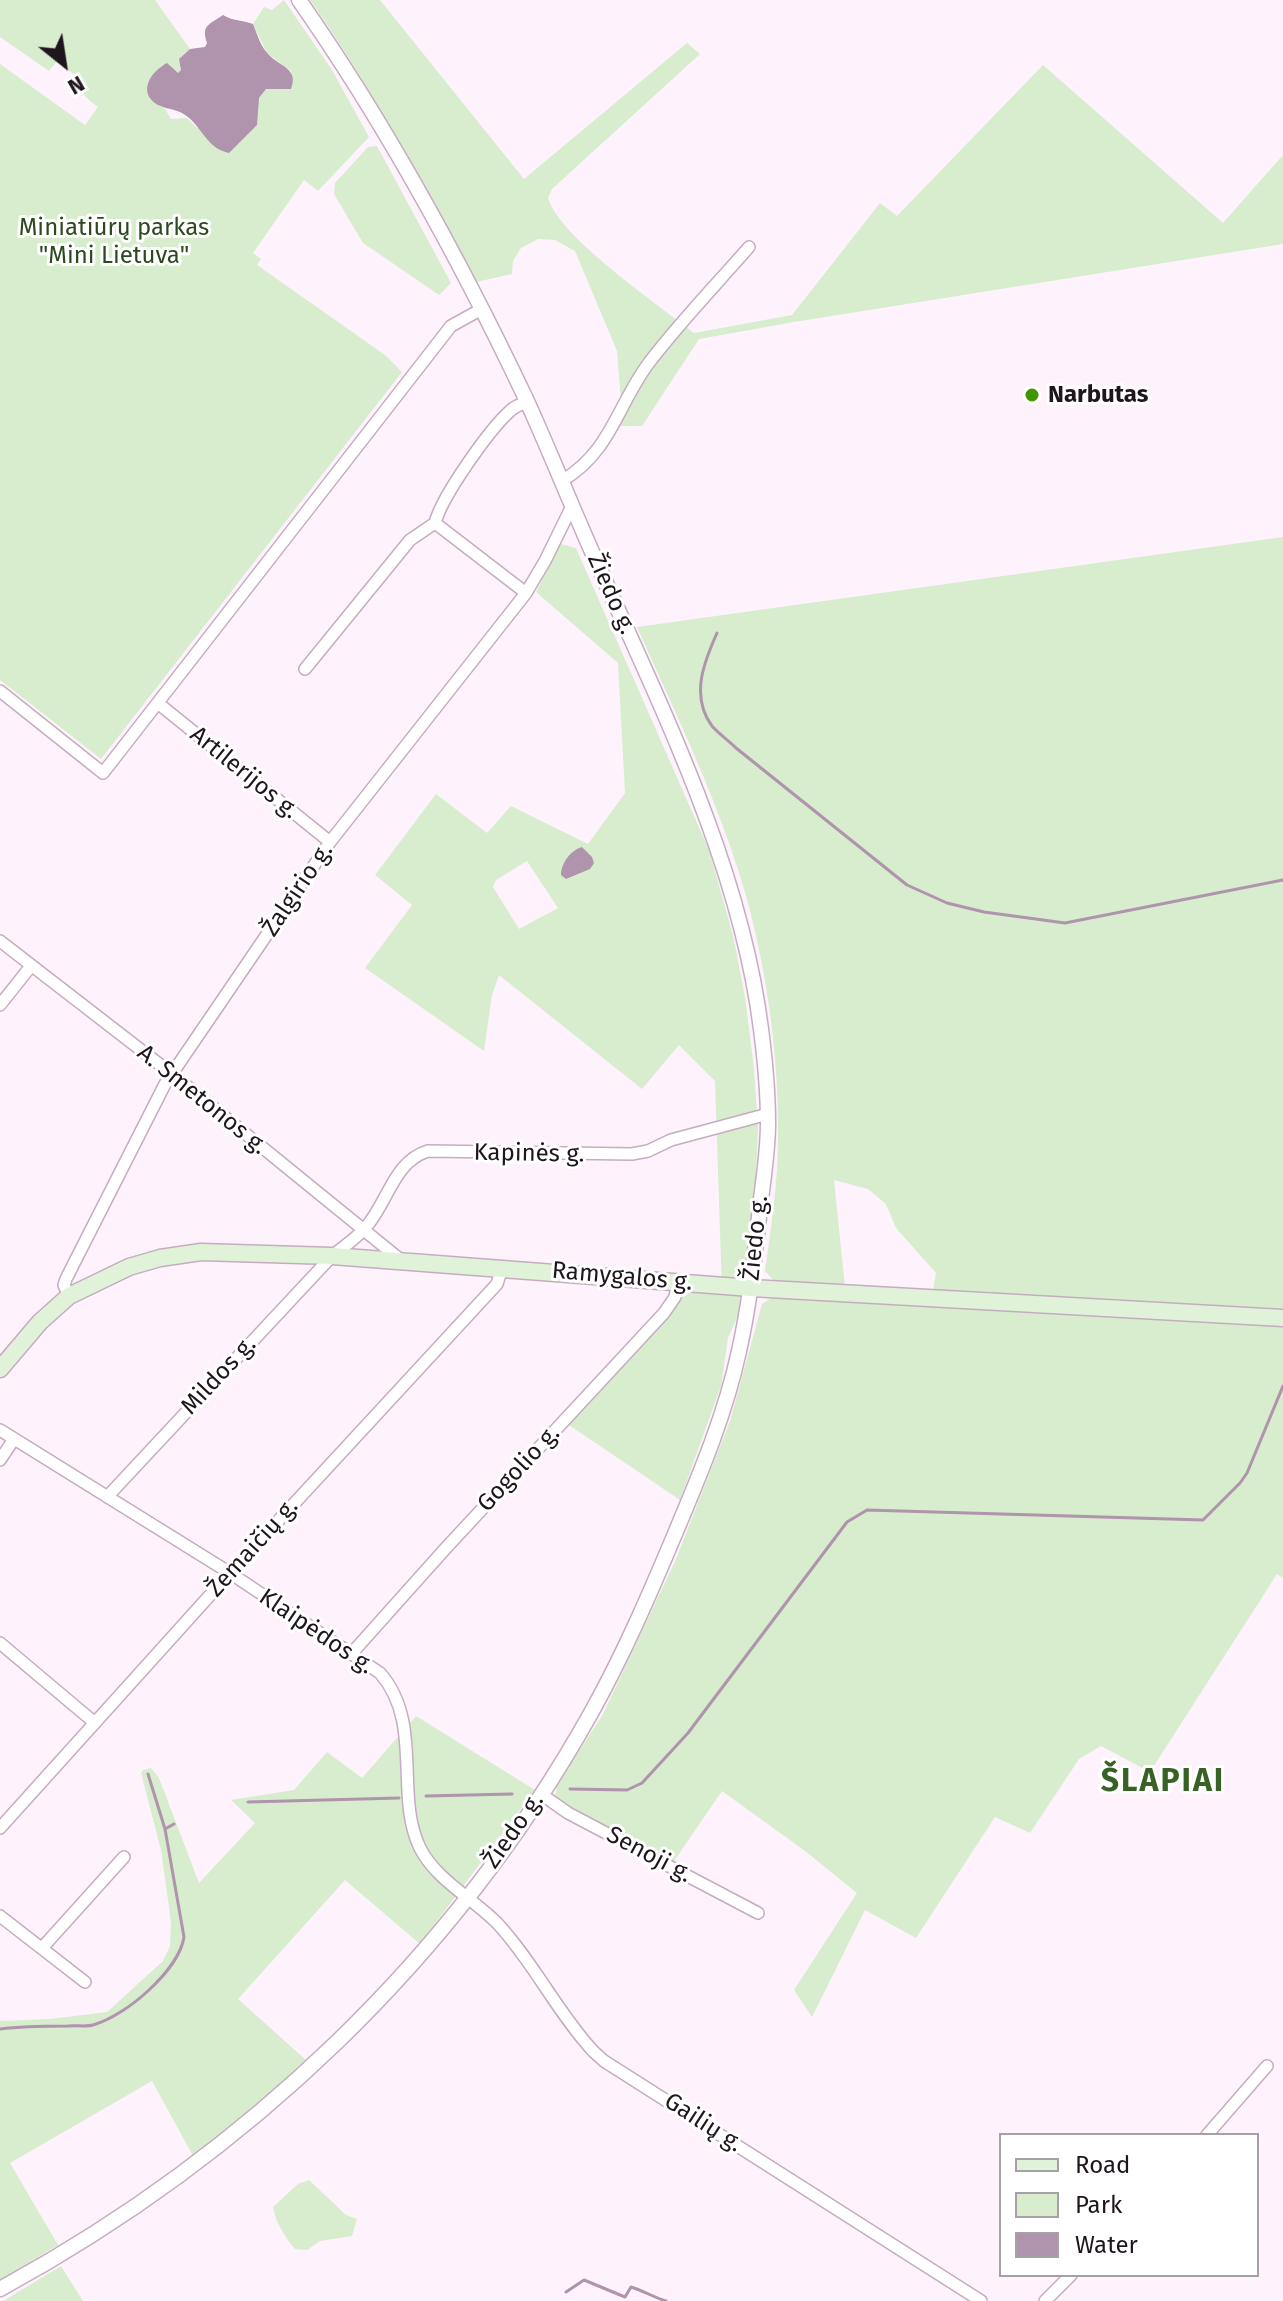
<!DOCTYPE html>
<html>
<head>
<meta charset="utf-8">
<style>
	body { margin:0 }
	#map { position:relative; width:1283px; height:2301px; overflow:hidden; background:#fef3fc; font-family:"Fira Sans",sans-serif }
	canvas { display:block }
	.legend { position:absolute; left:999px; top:2133px; width:260px; height:144px; box-sizing:border-box; background:#fff; border:2px solid #a5a1a5; margin:0; padding:10px 14px; list-style:none; font-size:24px; color:#1e151d }
	.legend li { display:flex; align-items:center; gap:16px; height:40px }
	.legend b { width:40px; border:2px solid #a5a1a5 }
	.north { position:absolute; left:24px; top:24px; width:80px; height:80px; -webkit-text-stroke:6px #fff; paint-order:stroke; rotate:150deg; font-size:22px; font-weight:700; line-height:32px; text-align:center; color:#1e151d }
	.north::after { content:''; display:block; margin:auto; width:28px; height:36px; background:#1e151d; clip-path:polygon(50% 0,100% 100%,50% 72%,0 100%) }
</style>
</head>
<body>
<div id="map">
<canvas width="1283" height="2301"></canvas>
<ul class="legend">
<li><b style="height:10px;background:#e0f3d8"></b>Road</li>
<li><b style="height:22px;background:#d7edce"></b>Park</li>
<li><b style="height:22px;background:#b093ac"></b>Water</li>
</ul>
<div class="north">N</div>
</div>
<script>
const ctx = document.querySelector('canvas').getContext('2d');
ctx.lineJoin = 'round';
function paint(path, color) { ctx.fillStyle = color; ctx.fill(path, 'evenodd'); }
function trace(path, color, width, dash) { ctx.strokeStyle = color; ctx.lineWidth = width; ctx.lineCap = dash ? 'butt' : 'round'; ctx.setLineDash(dash || []); ctx.stroke(path); }
function label(font, color, halo, rows, align = 'center') {
  ctx.font = font + ' "Fira Sans",sans-serif'; ctx.lineWidth = 6; ctx.setLineDash([]); ctx.textBaseline = 'middle'; ctx.strokeStyle = halo; ctx.fillStyle = color; for (const [text, x, y, turn = 0] of rows) {
    ctx.save(); ctx.translate(x, y); ctx.rotate((+turn || 0) * Math.PI / 180); ctx.textAlign = isNaN(turn) ? turn : align; if (halo) ctx.strokeText(text, 0, 0); ctx.fillText(text, 0, 0); ctx.restore();
  }
}
const green = new Path2D(`
	M0,0H155L190,49L179,59L182,70L178,73L162,65L156,73L155,103L165,109L171,119L187,118L197,128L259,98L266,89H290L291,71L267,53L253,24L264,7L272,10L284,0L332,70L369,137L318,191L304,180L253,253L261,259L257,265L385,355L402,372L101,759L0,680V64L85,125L98,107C87,98 77,92 77,77L57,61L49,71L0,37Z
	M310,0H380L524,179L687,43L700,54L552,189L548,198C561,239 658,304 694,333L792,315L880,203L897,216L1043,65L1223,223L1283,155V244L794,322L699,339L642,426H610L621,401L617,351L575,251L555,240L538,239L521,248L513,261L512,274L476,282C421,186 374,90 310,0Z
	M377,146L451,283L439,295L363,243L334,194L335,183L368,147Z
	M1283,537V1312L933,1291L936,1273L896,1228L886,1204L868,1189L834,1180L845,1287L774,1281L765,1271C771,1227 778,1183 778,1138C779,1060 768,979 748,903C722,808 677,717 637,627Z
	M561,544L576,548L709,850L733,935L745,997L754,1068L758,1128L755,1191L738,1316L728,1338L721,1386L680,1500L560,1419L662,1310L672,1290L722,1292L715,1081L679,1045L642,1089L499,975L492,995L484,1051L365,968L412,905L375,875L436,794L487,833L511,806L588,844L625,793L618,663L536,592ZM527,861L558,908L519,929L493,887L496,880Z
	M781,1296L1283,1325V1578L1277,1574L1150,1772L1101,1746L1079,1759L1030,1833L995,1817L916,1938L865,1910L812,2017L794,1990L857,1893L805,1851L722,1791L674,1861L660,1859L571,1810L555,1799L557,1785L603,1714L676,1559L730,1421L762,1304L771,1298Z
	M416,1716L535,1790L420,1944L345,1880L238,1999L307,2061L252,2110L193,2156L152,2081L10,2163L58,2245L0,2280V2021L50,2019L107,2012L163,1961L170,1946L171,1922L161,1850L141,1773L143,1770L151,1768L159,1778L199,1883L255,1823L231,1800L294,1790L327,1752L362,1778Z
	M309,2180L346,2215L357,2219L352,2236L320,2241L307,2250L295,2249C285,2237 276,2223 273,2207L298,2184Z
	M61,2266L83,2301H3Z`);
const water = new Path2D(`
	M223,15C233,21 242,20 253,24C257,34 261,47 268,54C280,67 299,68 291,89H266L259,98L257,125L229,153C205,148 202,124 182,113C175,109 166,109 158,105C137,93 150,72 167,63L178,73L181,70L179,59L190,49L205,47L207,43C201,25 209,25 223,15Z
	M582,847L592,857L594,863L590,869L566,879L561,875C561,863 571,850 582,847Z`);
const stream = new Path2D(`
	M717,633C704,662 690,696 712,726C719,734 729,741 736,748L907,885L947,903L984,912L1065,923L1283,880
	M570,1789L627,1790L642,1783L688,1733L847,1522L867,1510L1203,1520L1240,1483L1247,1473L1283,1386
	M426,1796L512,1794
	M248,1802L399,1798
	M165,1829L174,1824
	M0,2029C23,2026 46,2026 68,2026C76,2025 86,2027 93,2025C126,2016 179,1970 184,1937L165,1829L148,1774
	M566,2292L584,2280L625,2297L631,2287C644,2291 653,2297 666,2301`);
const minor = new Path2D(`
	M562,481C611,451 616,408 648,364C679,323 715,286 749,247
	M435,523C442,496 489,430 510,411C514,407 521,404 527,402
	M305,669L410,540L435,523L526,593
	M0,691L103,773L451,326L480,310
	M159,704L330,842
	M0,941L172,1074L402,1261
	M0,1005L31,966
	M69,1296L64,1285L66,1279L165,1084L330,842L526,593L545,561L572,506
	M0,1430L230,1573L380,1673C424,1723 394,1795 420,1848C436,1880 474,1899 498,1924C534,1963 557,2012 593,2051L604,2061L981,2301
	M0,1460L14,1439
	M107,1497L332,1256C343,1247 357,1238 366,1227C388,1202 394,1161 428,1151L632,1154L648,1151L671,1140L768,1114
	M0,1643L95,1723
	M352,1653L445,1549L664,1313L675,1297L678,1282
	M541,1794L568,1813L758,1913
	M0,1828L230,1573L497,1284L502,1268
	M0,1916L85,1982
	M42,1948L124,1857
	M1207,2135L1267,2066
	M1045,2301L1071,2275`);
const tertiary = new Path2D(`
	M0,2289C246,2155 454,1958 591,1713C624,1654 651,1591 677,1529C701,1472 726,1412 739,1351C749,1307 754,1262 759,1217C762,1186 768,1155 768,1123C768,1093 765,1060 761,1029C741,870 666,717 601,572C575,515 552,456 526,399C462,264 385,123 299,0`);
const secondary = new Path2D(`
	M0,1369L40,1322L69,1296L129,1267L160,1258L201,1252L332,1256L751,1288L1283,1318`);
const markers = [
	[1032,395,8,"#439500"]
];
const parkNames = [
	["Miniatiūrų parkas",114,228],
	["\"Mini Lietuva\"",114,256]
];
const poiNames = [
	["Narbutas",1048,395]
];
const streetNames = [
	["Žiedo g.",611,594,66],
	["Artilerijos g.",244,773,39],
	["Žalgirio g.",298,890,-56],
	["A. Smetonos g.",202,1100,39],
	["Kapinės g.",529,1154,1],
	["Žiedo g.",756,1238,-84],
	["Ramygalos g.",622,1277,5],
	["Mildos g.",219,1376,-47],
	["Gogolio g.",519,1469,-47],
	["Žemaičių g.",253,1548,-48],
	["Klaipėdos g.",316,1632,34],
	["Žiedo g.",514,1831,-55],
	["Senoji g.",649,1855,28],
	["Gailių g.",703,2123,33]
];
const districtNames = [
	["ŠLAPIAI",1163,1782]
];
paint(green, '#d7edce');
paint(water, '#b093ac');
trace(stream, '#b093ac', 3);
trace(minor, '#c5acc1', 14);
trace(tertiary, '#c5acc1', 17);
trace(secondary, '#c5acc1', 19);
trace(minor, '#fff', 11);
trace(tertiary, '#fff', 14);
trace(secondary, '#e0f3d8', 16);
for (const [x, y, r, color] of markers) { const dot = new Path2D(); dot.arc(x, y, r, 0, 2 * Math.PI); ctx.fillStyle = color; ctx.fill(dot); trace(dot, '#fff', 3); }
label('24px', '#2b491d', '#fff', parkNames);
label('bold 24px', '#1e151d', '#fff', poiNames, 'left');
label('24px', '#1e151d', '#fff', streetNames);
ctx.letterSpacing = '2px';
label('bold 32px', '#386125', '#fff', districtNames);
ctx.letterSpacing = '0px';
</script>
</body>
</html>
